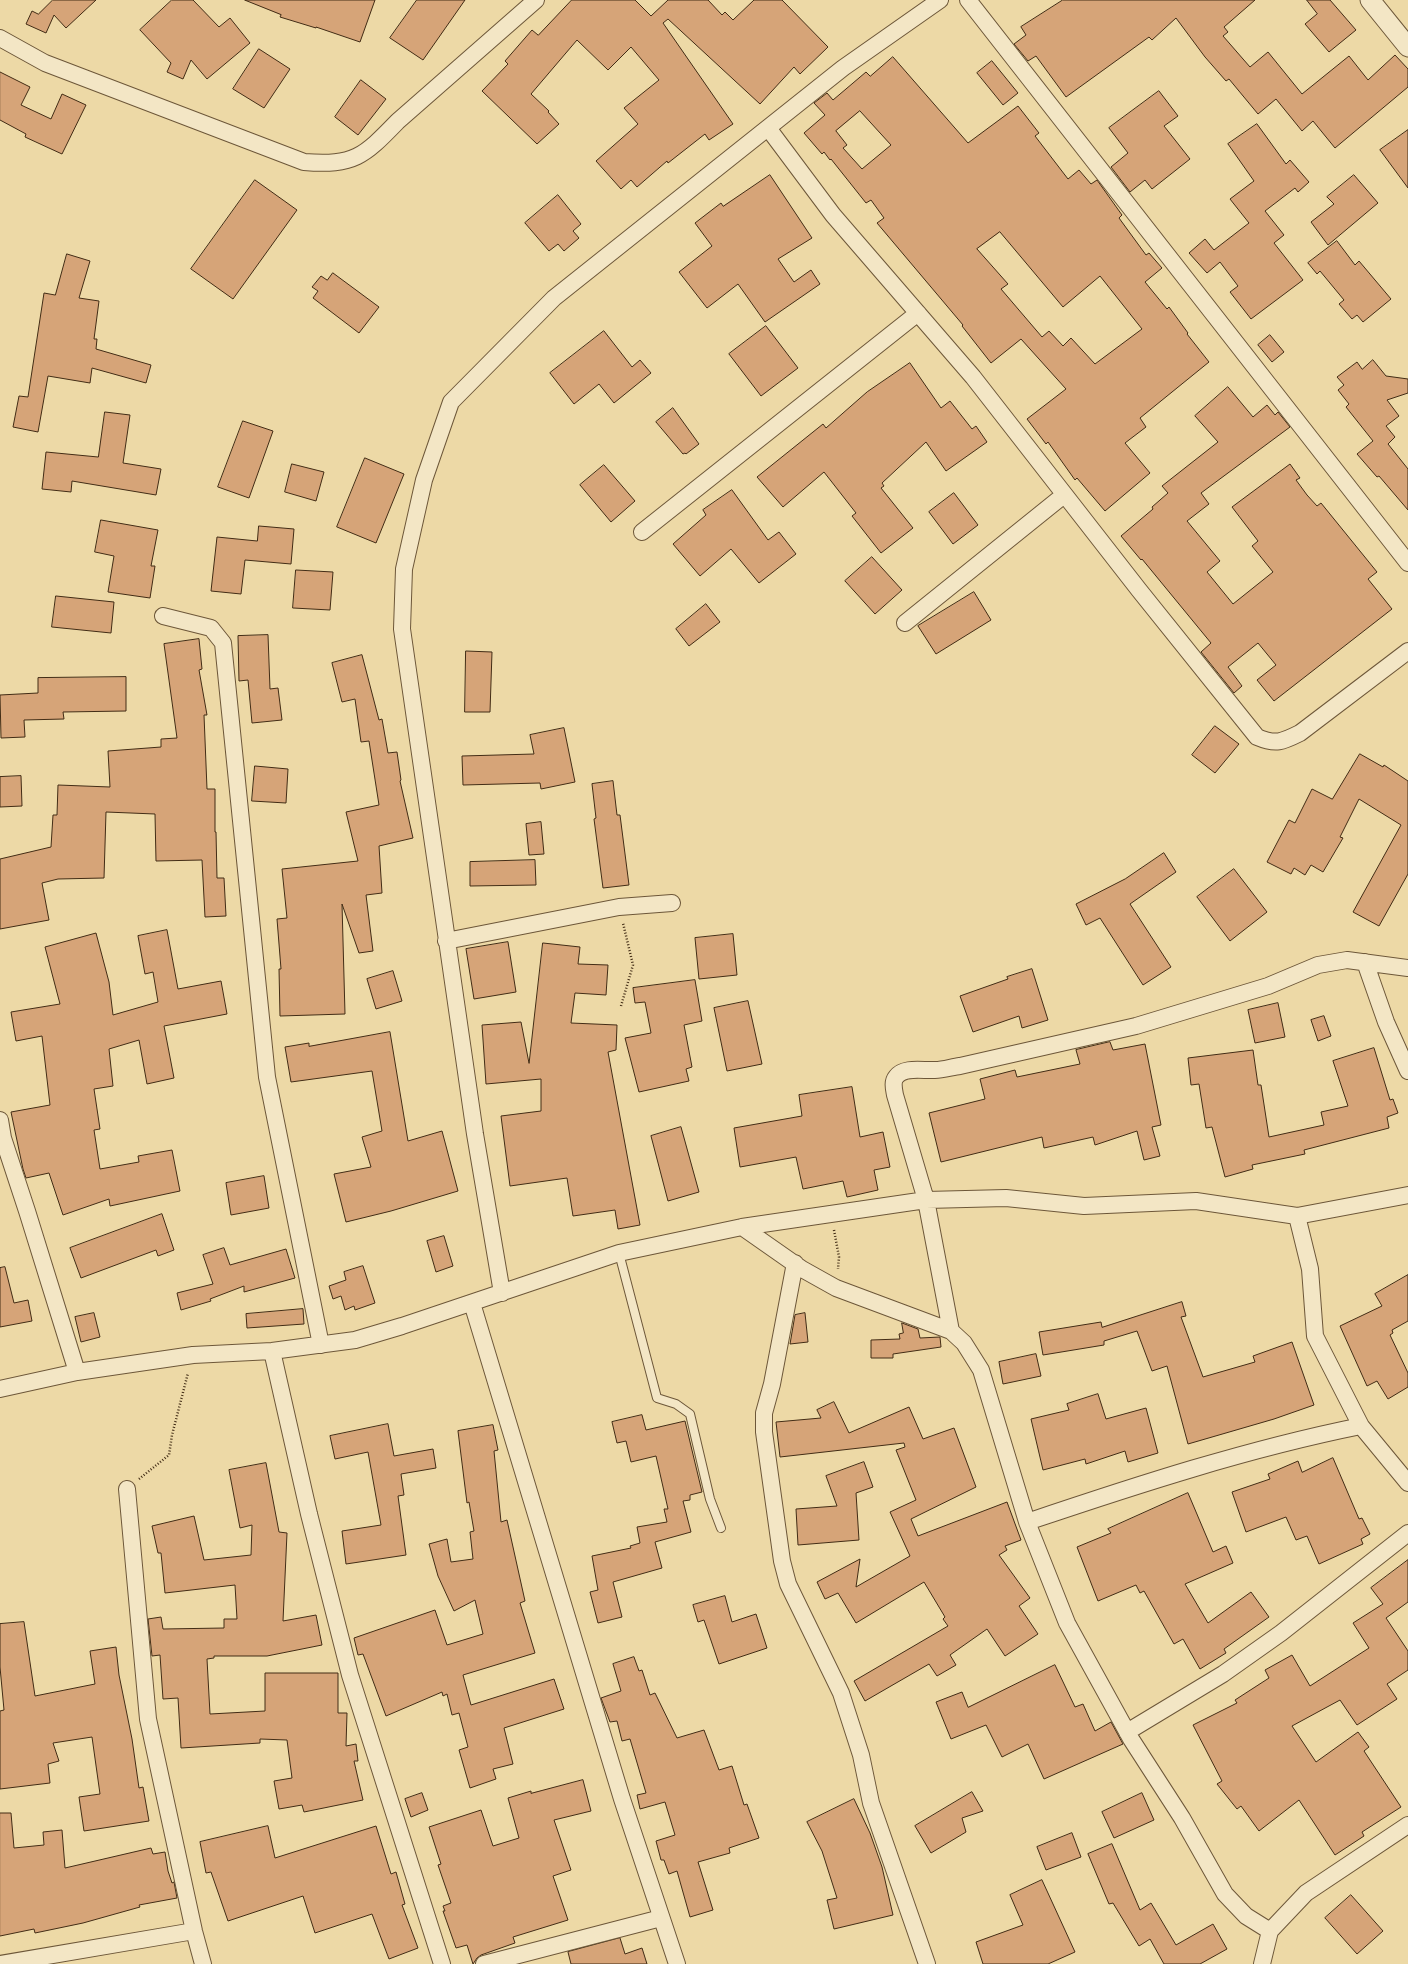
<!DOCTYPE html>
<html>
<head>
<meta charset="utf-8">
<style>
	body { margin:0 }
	canvas { display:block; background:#edd9a6 }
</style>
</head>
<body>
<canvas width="1408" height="1964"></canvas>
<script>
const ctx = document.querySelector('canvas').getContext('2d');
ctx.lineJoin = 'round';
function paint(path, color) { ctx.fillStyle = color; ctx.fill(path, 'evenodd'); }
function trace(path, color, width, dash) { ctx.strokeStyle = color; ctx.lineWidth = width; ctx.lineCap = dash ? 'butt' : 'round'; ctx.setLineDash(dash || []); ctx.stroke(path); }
const building = new Path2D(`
	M53,0H96L66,28L54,15L46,33L26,24L32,11L38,14Z
	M172,0H193L219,27L230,18L250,43L207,79L191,60L183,79L167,72L171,63L140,30Z
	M245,0H375L360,42L316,27V28L280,17L281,15Z
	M417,0H465L423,60L390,38Z
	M572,0H635L651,16L668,0H708L722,15L725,12L733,20L754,0H782L828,47L800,74L794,67L760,104L668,19L663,23L733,124L709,140L705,134L668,163L667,161L637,187L631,180L621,189L596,161L638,124L624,108L659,80L631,47L608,70L577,40L531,94L549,111L548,112L559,124L537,144L482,91L508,64L505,61L532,30L538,35Z
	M1063,0H1255L1224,27L1228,32L1223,36L1250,67L1268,52L1302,94L1349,56L1368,80L1395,55L1408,69V87L1335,148L1313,121L1302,131L1276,99L1258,114L1229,79L1226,81L1205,57L1176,18L1152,40L1149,37L1066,97L1036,56L1028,61L1014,44L1026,35L1021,27Z
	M1307,0H1330L1356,30L1329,52L1305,24L1317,14Z
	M259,49L290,69L264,108L233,89Z
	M893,57L968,143L1018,106L1039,133L1035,136L1068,179L1079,170L1091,184L1097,180L1122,215L1119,218L1146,255L1149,253L1162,268L1145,282L1167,309L1169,307L1188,333L1187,334L1209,362L1140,418L1146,427L1125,443L1150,473L1105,511L1077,478L1075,480L1048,442L1046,444L1027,419L1066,389L1021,339L991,363L962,326L963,325L877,223L884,218L871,200L866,203L831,159L830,160L824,152L822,154L804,133L825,115L814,103L827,93L833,100L866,72L870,76ZM860,111L891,145L862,169L843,148L847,145L836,131ZM1000,232L1063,307L1100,276L1142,329L1095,364L1071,338L1063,346L1049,331L1042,337L1001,289L1008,284L977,249Z
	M992,61L1018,93L1003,105L977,73Z
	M0,72L30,87L21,105L51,119L62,94L86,105L62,154L25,137L26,134L0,120Z
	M361,80L386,99L358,135L335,117Z
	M1159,91L1178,116L1164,126L1190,159L1152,189L1145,180L1130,192L1111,167L1128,153L1109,128Z
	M1257,124L1286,164L1290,160L1309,182L1298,192L1295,188L1265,211L1284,235L1274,243L1303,280L1251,319L1230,292L1238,286L1220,262L1207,273L1189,253L1205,239L1214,250L1249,223L1230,199L1254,181L1228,144Z
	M1408,130V188L1380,150Z
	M770,175L812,238L778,259L794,282L811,270L820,284L765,322L738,284L707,308L679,272L712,246L695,223L721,203L723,206Z
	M1354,175L1378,203L1328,245L1311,222L1334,204L1327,197Z
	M255,180L297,210L233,299L191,269Z
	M558,195L581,224L573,231L579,238L564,251L558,244L549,251L525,223Z
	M1337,241L1355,265L1359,261L1391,299L1363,322L1357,315L1352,319L1339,304L1344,300L1320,271L1317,274L1308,263Z
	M67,254L90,261L79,298L99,301L94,339H97L96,349L151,365L146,383L92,368L90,383L48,376L38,432L13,427L19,396L28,397L44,293L55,295Z
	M333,273L379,307L359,333L313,298L318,291L312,287L321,276L327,280Z
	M766,326L798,368L761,396L729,354Z
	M604,331L632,367L640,360L651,373L614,403L599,384L574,404L550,373Z
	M1270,335L1284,352L1272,362L1258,345Z
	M1373,360L1386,376L1408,379V393L1387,400L1399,416L1386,426L1395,437L1388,444L1408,469V510L1379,476L1377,477L1357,454L1373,441L1346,407L1349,404L1338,390L1344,385L1337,377L1357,362L1362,369Z
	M910,363L941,408L950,401L972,429L976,426L987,442L946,471L926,442L882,483L884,486L881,488L913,528L881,553L852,516L856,513L824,472L783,507L757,477L823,424L826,428L867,392Z
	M1228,387L1253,417L1267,405L1275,415L1278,412L1290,427L1201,493L1209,504L1187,521L1220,561L1207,572L1233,604L1273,572L1252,546L1258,541L1232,507L1290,464L1300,478L1296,480L1307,495L1317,506L1321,503L1377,572L1368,579L1392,609L1274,701L1257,680L1276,665L1258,643L1228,667L1242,686L1234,693L1201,652L1211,643L1142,559L1141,560L1121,536L1153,509L1152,507L1168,493L1162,486L1218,442L1195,416Z
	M673,408L699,444L686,454L685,453L683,454L656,422Z
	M105,412L130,415L123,463L161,469L156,495L72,481L71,492L42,489L46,452L98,457Z
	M243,421L273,431L249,498L218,487Z
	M365,458L404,474L376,543L337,527Z
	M292,464L324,472L316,501L285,492Z
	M604,465L635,501L611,522L580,485Z
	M732,490L768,540L779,532L796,554L759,583L731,549L700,576L673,544L706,515L703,510Z
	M954,493L978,525L953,544L929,512Z
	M101,520L158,530L151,566H155L150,598L108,592L114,556L95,552Z
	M259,526L294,529L291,564L245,560L241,594L211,591L217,537L257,541Z
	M872,557L902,590L875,614L845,581Z
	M296,570L333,572L330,610L293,608Z
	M974,592L991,620L936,654L918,626Z
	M56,596L114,602L111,633L52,627Z
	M706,604L720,622L689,646L676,629Z
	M268,635L270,689L278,688L282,720L252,723L248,680L239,681L238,636Z
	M199,639L202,669L199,670L207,715H204L207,789H215V832H216L217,878H224L226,916L205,917L202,860L156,861L155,814L106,812L104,878L58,879L42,883L49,920L0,929V859L51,847L53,815H57L58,785L110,787L108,751L161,747V739L177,738L164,644Z
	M466,651L492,652L490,712H465Z
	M362,655L379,720L382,719L388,753L397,752L401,780L400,781L413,838L379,846L382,893L366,895L373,951L359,953L342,904L345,1014L280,1016L279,969H281L277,919L287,918L282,869L358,861L346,812L379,805L369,741L361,742L355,699L342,702L332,663Z
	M126,677V711L63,712L64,719L24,720L25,737L1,738L0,695L38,693V678Z
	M1215,726L1239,744L1215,773L1192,755Z
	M564,728L575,782L541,789L540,783L463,785L462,756L534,754L530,735Z
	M1360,754L1383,767L1384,765L1408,781V874L1379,926L1353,912L1401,825L1359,799L1340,837L1343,838L1323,872L1311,865L1305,875L1294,868L1291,874L1267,862L1289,820L1295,823L1312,789L1332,799Z
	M255,766L288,769L286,803L252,801Z
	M21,776L22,806L0,807V777Z
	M613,781L617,815H620L629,885L603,888L594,819L596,818L592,784Z
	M541,822L544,854L529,855L526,824Z
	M1164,853L1176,872L1130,904L1171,967L1143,985L1100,918L1086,925L1076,904L1125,879Z
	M535,860L536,885L470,886V862Z
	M1234,869L1267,912L1230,941L1197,897Z
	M167,930L178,989L221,981L227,1014L164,1026L174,1078L147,1084L139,1040L109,1049L113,1086L94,1089L100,1129L94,1130L100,1169L139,1162L138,1156L172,1150L180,1191L110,1206L109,1199L63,1215L49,1173L26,1178L23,1169L11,1112L50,1105L42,1036L16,1041L11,1012L60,1004L45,947L96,933L109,982L113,1015L158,1002L153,972L145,974L138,936Z
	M733,934L737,975L699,979L695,938Z
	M508,942L516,992L474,999L466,949Z
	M543,943L580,947L578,964L608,965L606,995L575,993L571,1023L617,1025L616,1050L608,1052L640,1225L618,1229L615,1210L573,1216L567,1178L510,1186L501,1116L541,1111V1079L486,1084L482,1025L521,1022L529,1063Z
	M1032,969L1048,1020L1022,1028L1019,1016L973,1032L960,996L1008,979L1007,977Z
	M393,971L402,1001L376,1009L367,979Z
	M695,980L702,1021L684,1025L692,1067L686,1069L689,1081L639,1092L625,1038L651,1033L645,1002L635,1003L633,988Z
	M748,1001L762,1064L727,1071L714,1008Z
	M1278,1003L1285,1037L1255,1043L1248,1010Z
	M1324,1016L1331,1036L1318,1041L1311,1020Z
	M390,1032L408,1141L442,1131L458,1191L391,1211L346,1222L334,1174L371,1167L362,1137L382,1131L372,1071L291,1082L285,1047L309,1043V1046Z
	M1110,1042L1113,1050L1145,1044L1161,1125L1152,1127L1160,1156L1144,1160L1137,1131L1095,1145L1093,1137L1044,1148L1042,1137L941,1162L929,1113L985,1099L980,1079L1015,1070L1017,1077L1080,1064L1076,1050Z
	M1374,1048L1390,1100L1393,1099L1398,1113L1387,1117L1389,1128L1304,1150L1305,1154L1252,1165L1253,1169L1225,1177L1212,1127L1206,1128L1199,1084L1191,1085L1188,1058L1253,1050L1258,1085H1261L1269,1137L1324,1125L1321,1112L1348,1106L1333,1061Z
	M852,1087L860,1137L883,1132L890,1167L874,1170L878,1190L847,1197L843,1181L803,1189L796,1157L740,1167L734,1128L802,1116L799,1095Z
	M681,1127L699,1192L668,1201L651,1136Z
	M264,1176L269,1208L231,1215L226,1183Z
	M162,1214L174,1250L158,1256L156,1250L81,1278L70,1248Z
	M444,1236L453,1266L436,1272L427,1241Z
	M224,1248L230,1265L286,1249L295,1278L244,1292V1286L210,1299L211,1301L181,1310L177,1293L213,1284L203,1255Z
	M363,1266L375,1303L355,1310L354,1306L345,1310L341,1296L333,1299L329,1286L346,1280L344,1272Z
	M5,1267L14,1303L28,1300L32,1321L0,1327V1268Z
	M1408,1275V1321L1392,1330L1393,1333L1390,1335L1408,1373V1387L1388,1399L1377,1381L1367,1386L1340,1326L1382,1306L1375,1294Z
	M1182,1302L1186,1316L1181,1317L1203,1377L1255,1362L1253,1356L1292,1342L1314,1405L1274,1419L1188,1444L1167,1366L1152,1371L1137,1331L1104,1341V1345L1043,1355L1039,1332L1101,1322L1102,1327Z
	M303,1309L304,1324L247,1328L246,1314Z
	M94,1313L100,1337L81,1342L75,1317Z
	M805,1313L808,1342L790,1344L795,1315Z
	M902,1323L918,1329L920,1338L940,1337L941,1347L893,1354V1358H871V1340L900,1339L899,1334L903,1333Z
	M1036,1354L1041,1376L1003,1384L999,1362Z
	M1098,1394L1106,1419L1146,1408L1158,1453L1128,1462L1125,1451L1086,1464L1085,1459L1043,1470L1031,1419L1069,1410L1067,1404Z
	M834,1402L849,1433L909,1407L923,1439L954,1428L976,1487L911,1519L918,1536L1007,1502L1021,1540L1005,1546L1007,1550L999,1555L1030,1598L1019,1606L1038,1634L1005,1656L987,1629L950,1655L956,1665L937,1676L929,1664L865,1701L854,1681L948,1626L943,1619L945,1617L924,1582L856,1623L838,1593L825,1599L817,1582L860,1559L856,1587L910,1556L890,1512L916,1500L896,1450L905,1447L904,1443L780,1457L776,1422L821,1418L817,1410Z
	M642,1415L646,1430L685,1421L702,1492L690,1495V1500L683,1501L691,1532L655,1542L662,1568L613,1582L622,1617L598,1623L590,1592L598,1590L592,1556L631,1548L630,1546L640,1543L637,1527L667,1522L664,1509H668L656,1456L631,1462L626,1441L617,1443L612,1422Z
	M388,1424L394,1456L433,1449L436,1468L401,1474L404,1495L398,1496L406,1555L346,1564L342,1531L381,1525L368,1452L335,1459L330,1436Z
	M493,1425L498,1450L494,1451L501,1522L507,1520L525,1601L520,1603L535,1653L463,1675L471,1705L554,1679L564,1709L504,1728L513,1764L493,1769L496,1779L470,1788L459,1750L468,1747L459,1713L452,1715L447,1694L443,1696L442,1692L386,1716L363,1654L358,1655L354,1638L435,1610L447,1645L483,1634L475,1600L454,1611L438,1576L429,1544L447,1539L451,1562L473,1559L470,1532L474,1531L469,1502L467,1503L458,1431Z
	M1333,1458L1359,1519L1362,1518L1370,1534L1361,1539L1363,1544L1319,1564L1307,1536L1296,1540L1286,1517L1246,1532L1232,1492L1270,1479L1268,1474L1298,1461L1302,1472Z
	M864,1462L873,1487L856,1493L859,1540L798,1545L796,1509L837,1506L826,1476Z
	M266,1463L279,1532L287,1533L283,1621L316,1615L322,1645L267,1656H214V1658L207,1659L210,1714L265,1711V1673H338V1713H347L346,1746L356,1744L358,1761H354L363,1800L304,1812L302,1805L279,1809L274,1781L292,1778L287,1740L260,1739V1743L181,1748L178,1698L163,1699L160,1655L152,1656L148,1619L161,1617L163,1629L224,1628V1619H237L235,1585L165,1593L161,1553H158L152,1526L194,1516L204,1560L251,1555L252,1525L240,1528L229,1470Z
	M1188,1493L1213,1552L1226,1546L1233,1563L1185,1584L1208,1623L1251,1592L1269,1617L1224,1649L1226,1653L1200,1669L1183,1639L1174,1644L1144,1591L1140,1593L1136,1585L1098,1601L1077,1547L1111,1533L1108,1529Z
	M1408,1560V1602L1386,1618L1408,1651V1670L1387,1684L1397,1699L1357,1725L1340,1700L1292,1726L1316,1762L1358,1732L1369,1747L1364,1751L1401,1807L1362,1832L1364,1836L1335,1855L1299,1800L1259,1831L1241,1806L1237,1809L1217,1784L1222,1781L1193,1725L1237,1703L1235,1700L1269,1678L1265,1670L1292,1655L1310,1686L1369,1648L1353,1623L1383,1604L1371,1588Z
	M725,1596L732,1622L756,1614L767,1648L719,1664L704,1620L698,1622L693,1605Z
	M24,1622L35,1696L95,1684L90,1651L116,1647L119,1675L132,1739L139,1788L143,1787L149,1821L84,1831L79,1797L100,1794L92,1737L53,1743L59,1761L48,1764L50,1783L0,1789V1711L4,1710L0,1667V1624Z
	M634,1657L639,1671L642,1670L650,1695L655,1693L677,1738L704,1730L719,1770L732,1766L744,1805L747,1804L759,1838L729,1848L730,1853L698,1862L713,1910L690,1917L677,1871L669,1874L664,1860H661L656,1841L675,1835L665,1802L640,1809L637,1795L646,1793L630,1739L622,1741L617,1721L610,1722L601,1698L621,1691L613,1664Z
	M1055,1665L1075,1707L1083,1704L1095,1731L1111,1722L1123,1744L1044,1779L1028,1744L1002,1757L986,1725L951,1739L936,1702L962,1692L968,1707Z
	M583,1780L591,1811L554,1820L571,1870L553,1876L568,1920L513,1937L515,1943L481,1955L477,1958L473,1964L467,1945L456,1948L443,1911H445L443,1906L451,1903L438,1865L441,1864L429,1827L481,1810L493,1846L519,1838L508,1798L531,1791V1793Z
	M972,1792L983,1811L962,1818L966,1832L931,1853L915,1826Z
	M422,1793L428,1810L411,1817L405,1799Z
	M1142,1793L1154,1820L1114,1838L1102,1812Z
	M854,1799L870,1833L882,1867L893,1915L834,1929L827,1900L837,1898L822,1851L807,1822Z
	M0,1813H11L14,1848L44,1845L43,1832L62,1830L65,1868L151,1848L153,1854L165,1852L168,1871L172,1883L174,1882L177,1898L139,1905L140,1907L83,1923L35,1933L34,1929L0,1936Z
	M268,1826L275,1858L376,1826L391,1874L396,1872L405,1904L402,1905L418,1948L389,1959L372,1914L315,1933L303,1896L228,1921L211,1872L206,1873L200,1842Z
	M1072,1833L1081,1857L1046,1870L1037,1847Z
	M1112,1844L1140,1910L1151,1903L1176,1945L1213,1924L1227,1949L1200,1964H1164L1150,1939L1139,1946L1113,1903L1109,1904L1088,1854Z
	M1042,1880L1075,1952L1048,1964H983L976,1942L1023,1925L1010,1895Z
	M1351,1895L1383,1931L1357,1954L1325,1918Z
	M620,1938L625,1954L642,1948L647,1964H571L568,1952Z`);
const path = new Path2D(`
	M621,1006L633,965L623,923
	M834,1230L839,1257L838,1269
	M139,1479L169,1455L172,1435L188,1373`);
const service = new Path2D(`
	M619,1253L657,1398L676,1404L690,1414L710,1499L721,1528`);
const minor = new Path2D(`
	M968,0L1408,563
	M0,38L45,63L304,162C355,166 364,156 398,121L536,0
	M768,128L833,215L973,377L1139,590L1257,737C1276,745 1282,742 1300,733L1408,651
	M642,532L918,313
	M163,616L211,628L223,643L267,1077L321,1345
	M905,623L1064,495
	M446,941L619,907L672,903
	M1365,962L1386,1022L1408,1071
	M0,1120L3,1138L27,1211L77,1372
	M1297,1216L1408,1195
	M742,1227L802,1269L836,1288L951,1331L964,1343L981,1370L1027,1522L1067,1623L1131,1739L1182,1818L1225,1894L1246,1916L1270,1931
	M795,1263L772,1384L764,1413V1432L782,1561L788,1584L841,1693L861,1755L871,1803L927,1964
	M502,1293L475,1134L402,629L404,569L424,480L451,402L554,298L843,68L940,0
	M472,1303L622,1799L677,1964
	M951,1331L926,1200L895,1095C894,1089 892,1082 896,1077C904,1066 924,1071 935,1070C943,1070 952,1067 960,1066L1136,1026L1268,986L1318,965L1347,960L1408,968
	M272,1351L309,1514L350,1675L442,1964
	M0,1389L77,1372L193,1355L272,1351L355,1340L402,1326L619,1253L742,1227L926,1200L1006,1198L1084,1206L1196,1201L1297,1216L1310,1269L1315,1336L1361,1426L1408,1483
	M127,1489L148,1719L194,1931L203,1964
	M1027,1522C1137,1485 1247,1449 1361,1426
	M1127,1732L1223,1674L1281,1633L1408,1533
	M0,1964L194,1931
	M484,1964L661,1918
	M1262,1964L1270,1931L1306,1893L1408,1825`);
const tertiary = new Path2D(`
	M1370,0L1408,47`);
paint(building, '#d6a478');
trace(building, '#422c15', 1);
trace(service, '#6d5739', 10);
trace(minor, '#6d5739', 18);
trace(tertiary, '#6d5739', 21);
trace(path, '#422c15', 2.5, [1, 2]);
trace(service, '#f3e6c5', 8);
trace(minor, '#f3e6c5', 16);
trace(tertiary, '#f3e6c5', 19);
</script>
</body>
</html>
